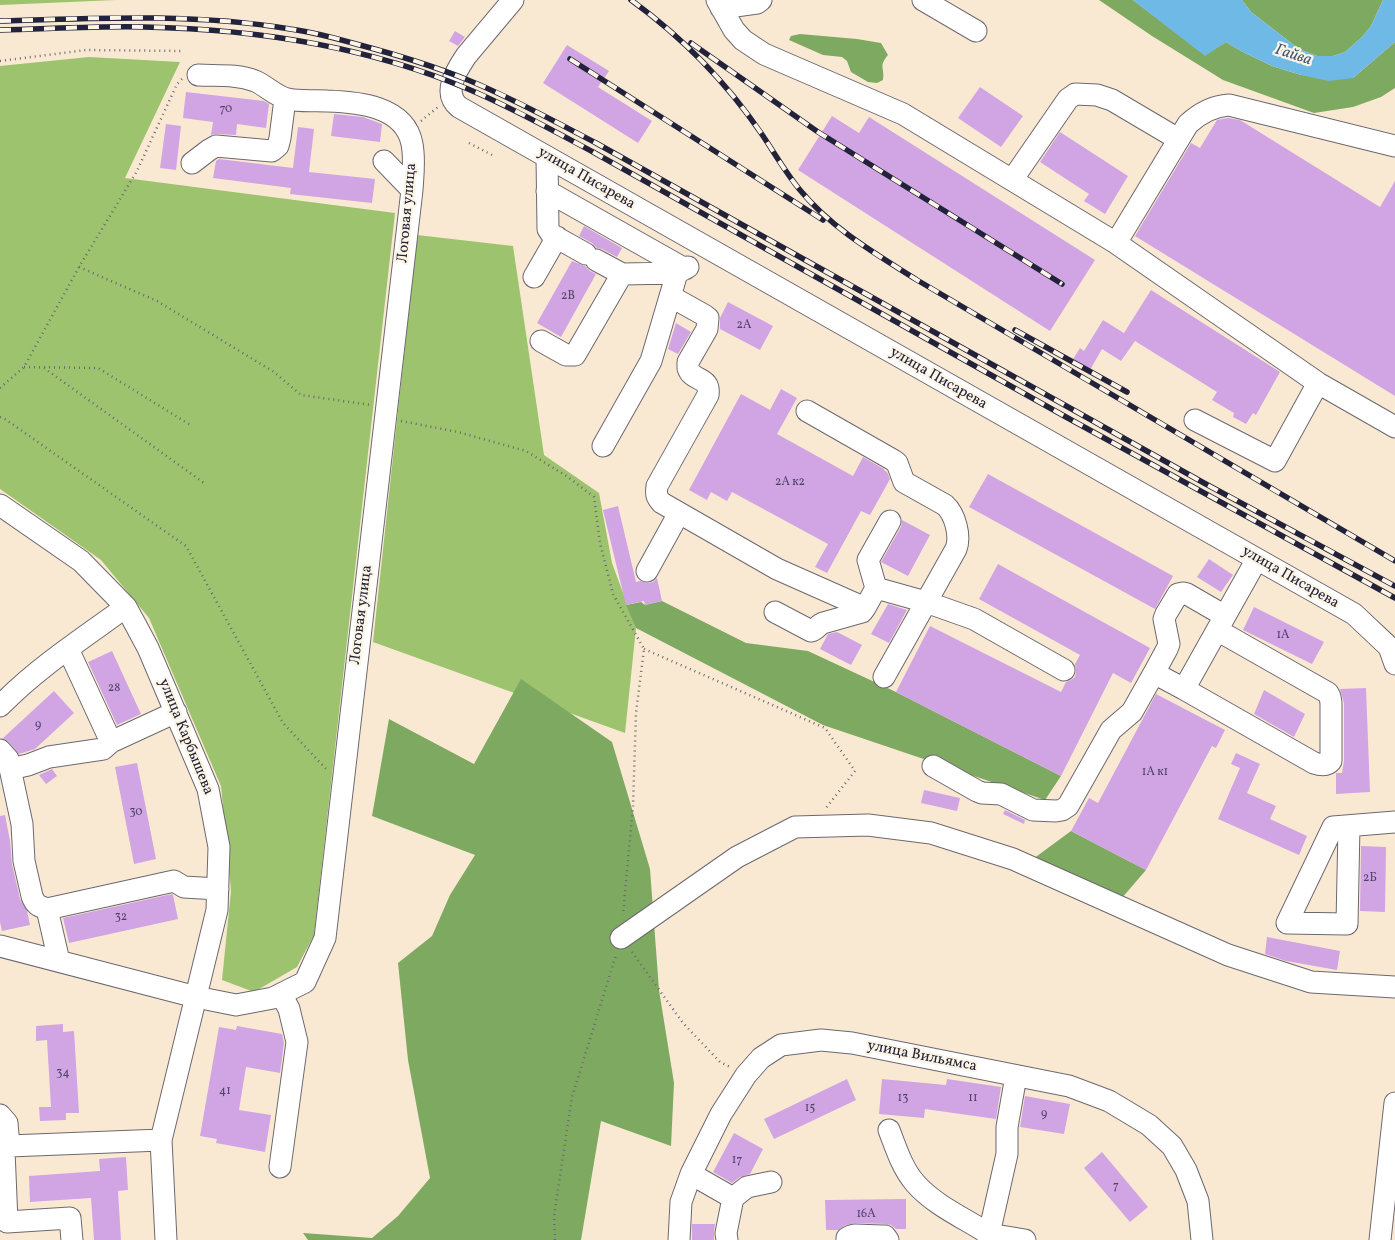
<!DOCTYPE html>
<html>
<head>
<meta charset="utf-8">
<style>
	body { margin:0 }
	canvas { display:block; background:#f9e9d3 }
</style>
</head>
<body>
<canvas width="1395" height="1240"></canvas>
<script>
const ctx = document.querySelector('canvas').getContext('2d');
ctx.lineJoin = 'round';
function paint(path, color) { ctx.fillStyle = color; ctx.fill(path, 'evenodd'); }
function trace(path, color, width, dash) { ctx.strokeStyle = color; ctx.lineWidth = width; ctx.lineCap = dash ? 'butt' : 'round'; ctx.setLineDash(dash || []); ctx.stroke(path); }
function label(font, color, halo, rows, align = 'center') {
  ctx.font = font + ' Vollkorn,serif'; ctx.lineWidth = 4.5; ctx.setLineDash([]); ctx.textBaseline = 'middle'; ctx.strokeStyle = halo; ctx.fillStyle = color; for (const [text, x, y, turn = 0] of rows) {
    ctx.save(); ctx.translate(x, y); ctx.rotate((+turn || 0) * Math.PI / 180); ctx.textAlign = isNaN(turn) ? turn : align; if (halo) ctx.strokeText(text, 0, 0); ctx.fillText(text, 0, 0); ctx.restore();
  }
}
const green = new Path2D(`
	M0,0H116L0,5Z
	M89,57L180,62L125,178L395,213L314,935L297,967L254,992L222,980L231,891L221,786L149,618L101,560L0,489V66Z
	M417,235L513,246L544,455L599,493L612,563L636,628L625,733L373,642Z`);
const forest = new Path2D(`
	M1099,0H1133L1205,55L1226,42L1243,52L1272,66L1301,75L1353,78L1395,42V88L1381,97L1353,107L1314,113L1223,80L1152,36Z
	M1242,0H1383L1371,26L1362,37L1345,52L1333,56H1317L1299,49L1251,12Z
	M800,34L857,39L881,43L888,55C878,67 885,67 883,80L877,83L868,82L851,72L847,61L842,57L823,55L789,40L791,36Z
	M662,601L746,643L808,651L896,692L1061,776L1045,800L823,725L636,628L626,605L641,602L645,605Z
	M521,679L612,742L650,869L659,990L674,1083L671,1146L601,1121L581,1240H308L303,1233L372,1238L398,1216L430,1178L408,1060L398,963L432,936L450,895L475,855L372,816L389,719L474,764Z
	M1071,831L1146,870L1121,899L1033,859Z`);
const water = new Path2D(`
	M1133,0H1242L1251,12L1299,49L1317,56H1333L1345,52L1362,37L1371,26L1383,0H1395V42L1353,78L1329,81L1301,75L1272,66L1243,52L1226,42L1205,56Z`);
const building = new Path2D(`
	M455,31L465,37L458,46L449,41Z
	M567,45L609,71L598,87L652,121L638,143L543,83Z
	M980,87L1023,116L1001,147L958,118Z
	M186,92L264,101L269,104L266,128L237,124L236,135L217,134L211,135L213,122L183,118Z
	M334,114L363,117L382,124L380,142L331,136Z
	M832,116L859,133L869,117L1095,260L1050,331L798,170Z
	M1228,118L1240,120L1380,207L1395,181V396L1135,236L1191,143L1200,148L1217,120Z
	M166,124L181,126L176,170L160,168Z
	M298,127L314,129L309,172L375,179L372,203L290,194L291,188L213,178L216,161L219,159L293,168Z
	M1060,132L1128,176L1105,214L1084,201L1089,194L1040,162Z
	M584,226L622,248L617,257L602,249L597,248L592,243L579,236Z
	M572,261L585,266L590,271L596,274L561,337L537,323Z
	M1151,290L1280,372L1256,415L1253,413L1246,424L1233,417L1234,413L1212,400L1217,392L1135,341L1121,361L1102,349L1090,370L1073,359L1080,348L1084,351L1103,320L1124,333Z
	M728,302L773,326L760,350L720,329V318Z
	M676,323L691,332L678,354L668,349Z
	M781,389L797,398L777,434L853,476L863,457L884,469V470L887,472L890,479L870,515L861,511L827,573L815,567L828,544L732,492L727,501L711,492L707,500L689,490L741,394L770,410Z
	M988,474L1173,576L1155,609L969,507Z
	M618,506L636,582L640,581L648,583L653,582L657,578L662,601L645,605L644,601L626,605L603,510Z
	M902,520L930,535L908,576L881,562L901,527Z
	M1209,559L1233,575L1221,592L1197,577Z
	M998,564L1150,648L1131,683L1113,673L1061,776L896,692L930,626L1061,692L1066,682L1071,680L1075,677L1076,670L1075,664L1080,655L979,599Z
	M888,604L907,610L889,643L871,634Z
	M1254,607L1324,642L1312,664L1243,630Z
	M837,632L862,645L851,665L820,649L828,634Z
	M112,651L141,714L117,725L88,662Z
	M1366,688L1370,792L1336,794V773H1342L1344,761V703L1340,689Z
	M1264,690L1305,714L1294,737L1254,714Z
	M54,691L74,713L35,749L19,754L9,742L3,738Z
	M1156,694L1225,730L1216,748L1212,746L1146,870L1071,831L1089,798L1098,803Z
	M1236,753L1260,764L1247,793L1276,806L1270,819L1307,836L1299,855L1218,819L1240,768L1231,764Z
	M137,763L156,859L134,864L115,767Z
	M52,769L57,776L46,784L39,775Z
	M924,790L960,798L957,811L921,803Z
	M1005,810L1025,820L1024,824L1003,814Z
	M5,815L10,841L12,864L20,899L27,911L30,925L2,931L0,922V816Z
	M1361,846L1386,847L1385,912L1360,911Z
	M172,894L173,895L178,919L69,943L63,918Z
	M1267,937L1340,951L1337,970L1286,961L1265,954Z
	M63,1024V1032L74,1031L79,1113H66V1120L40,1121L39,1107H51L47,1040L36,1041V1026Z
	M237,1026L282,1034L284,1043L280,1073L246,1067L239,1110L271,1115L265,1152L216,1143L217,1139L200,1136L219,1027L236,1030Z
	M847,1079L856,1100L774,1139L764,1119Z
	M882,1079L946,1085L947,1079L1001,1087L996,1119L925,1109L924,1118L879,1114Z
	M1025,1096L1070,1104L1064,1134L1020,1127Z
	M734,1133L763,1149L750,1174L740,1177L732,1183L713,1172Z
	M1102,1152L1148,1207L1130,1222L1084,1168Z
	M126,1157L128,1190L118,1191L121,1240H94L91,1198L30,1202L29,1176L100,1171L99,1159Z
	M906,1199V1229H896L891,1225L885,1224L855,1223L846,1225L838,1230H826L825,1200Z
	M692,1224H715L714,1231V1240H692Z`);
const path = new Path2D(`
	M0,61L86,50L184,51
	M421,121L438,107
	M469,143L492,155
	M79,267L157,301L274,372L301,395L371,405
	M24,367L98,368L192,426
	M44,368L204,483
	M0,388L24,367L79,267L137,171L177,84L182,79
	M0,417L5,419L186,546L283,723L328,771
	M401,421L458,432L526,451L568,477L594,497L600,543L613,594L644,649L636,713L633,806L623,915
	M644,649L825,728L855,771L826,808
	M632,952L683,1023L720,1062L732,1068
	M555,1240L554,1216L572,1097L616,955`);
const minor = new Path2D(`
	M513,0L466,56C456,71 442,93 459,107L1354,614L1389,647L1395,664
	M717,0L734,30L743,40L764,54L903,114L1116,243L1318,383L1395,427
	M923,0L976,31
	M721,8L757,3L761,0
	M547,157L548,229L552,235L586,254
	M384,161L412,190
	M192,163L209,150L216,146L272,151L278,146L280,138L285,99
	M1012,180L1068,99L1075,94L1097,95L1112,100L1178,139
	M547,191L685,269
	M1116,243L1188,124C1200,113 1213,106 1229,105L1395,146
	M596,260L622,274L677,273L688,267
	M534,277L557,237
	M670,296L704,315L708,318L707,329L688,362V368C692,382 711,376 708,395L657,486C656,494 656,497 662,503L777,569L865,608L876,588L926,602L974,619L1064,670
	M541,341L566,355H575L622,274
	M807,411L893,460L897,463L904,482L945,505C955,514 961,536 956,549L884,677
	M1195,420L1275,461L1318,383
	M603,446L651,361L677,273
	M0,505L81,561L126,607L148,648L208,789L219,847L217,910L161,1140L166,1240
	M647,571L679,513
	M876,588L868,560L890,521
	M775,612L811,631C816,630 818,625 823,623L862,612L865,608
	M68,649L111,742L176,712
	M1154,673L1167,649L1169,644L1164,619L1166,614L1178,594L1183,593L1187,594L1225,616
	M1184,689L1314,763C1320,765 1327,766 1331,761V703L1330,697L1328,693L1217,630
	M0,706C37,668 83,638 126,607
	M0,750L8,759L22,824L24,861L32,896C35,905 39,906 47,909
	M933,766L977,791L982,793L1001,794L1033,810L1056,811L1062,810L1068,806L1111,730L1132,712L1154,673L1184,689L1257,559
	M10,769L28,765L49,757L103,749L111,742
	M1349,826L1347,924L1287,923L1333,827L1395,822
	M621,938L737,857L795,827L868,825L931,833L1013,859L1228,955L1311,982L1395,987
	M0,946L196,997L236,1005L273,998L305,982L325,938L412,190C413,175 415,159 412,144C405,106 358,102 327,101C314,100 301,102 288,99C276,97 267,86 255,81C237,74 217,76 198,75
	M59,961L47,909L174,881L184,887L218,889
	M1016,1076L1007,1127V1154L989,1234L1025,1240
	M0,1115L7,1123L9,1146
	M889,1130C896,1148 902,1168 915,1183C934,1205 964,1218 989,1234L988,1240
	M280,1167L297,1042L289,1009L281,994
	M691,1174L733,1198L726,1233L727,1240
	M733,1198L747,1187L771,1182
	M72,1240L70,1218L7,1222L4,1150L7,1147L9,1146L161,1140
	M679,1240L681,1202L691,1174L721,1114L746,1075L761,1058L781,1045L821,1040L852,1043L1069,1086L1109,1101L1149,1125L1172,1146L1186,1170L1198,1201L1202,1240
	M847,1240V1238L851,1236L855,1235L882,1236H885L888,1240
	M1380,1240L1395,1103`);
const rail = new Path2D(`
	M631,0C682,37 726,82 761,133C774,152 785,172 800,190C831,228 876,254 917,280L1395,561
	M0,21C97,18 194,13 290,29C312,32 335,38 356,44C394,54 431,65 468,80C512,98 554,121 596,143L1204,483L1395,586
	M0,30C48,29 96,26 144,27C254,29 366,46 468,89C511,107 552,130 593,152L1066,417L1395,598
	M691,43L818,132L1062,284
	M570,59L823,220
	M1015,330L1127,392`);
const numberNames = [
	["70",226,110],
	["2В",568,297],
	["2А",744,326],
	["2А к2",790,483],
	["1А",1283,636],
	["28",114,689],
	["9",38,726],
	["1А к1",1155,773],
	["30",136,813],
	["2Б",1370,879],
	["32",121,918],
	["34",63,1074],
	["41",225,1092],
	["13",903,1099],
	["11",973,1099],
	["15",810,1109],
	["9",1044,1115],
	["17",737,1161],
	["7",1116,1187],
	["16А",866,1215]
];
const streetNames = [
	["улица Писарева",586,179,30],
	["Логовая улица",408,213,-85],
	["улица Писарева",938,379,30],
	["улица Писарева",1290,578,30],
	["Логовая улица",362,615,-83],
	["улица Карбышева",185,737,68],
	["улица Вильямса",922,1057,11]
];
const waterNames = [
	["Гайва",1293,56,18]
];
paint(green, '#9dc36e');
paint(forest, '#7ea961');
paint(water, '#6fb9e7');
paint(building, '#d1a5e3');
trace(minor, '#6d6870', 23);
trace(path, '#6d6870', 2.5, [1, 4]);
trace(minor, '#fff', 21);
trace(rail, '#22223b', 5.5);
trace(rail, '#fcf5e5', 4, [11]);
label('12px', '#4e4365', null, numberNames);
label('15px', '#22223b', '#fcf5e5', streetNames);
label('italic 16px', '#3d5777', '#fcf5e5', waterNames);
</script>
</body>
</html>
